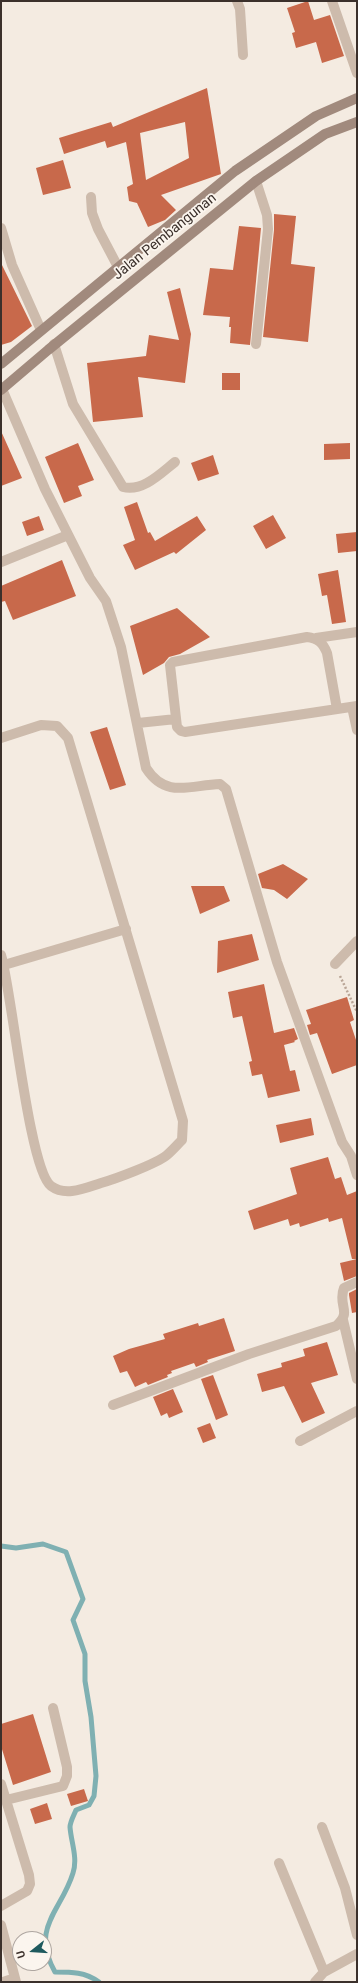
<!DOCTYPE html>
<html>
<head>
<meta charset="utf-8">
<style>
	body { margin:0 }
	#map { position:relative; width:358px; height:1983px; overflow:hidden; background:#f4ebe1; font-family:Roboto,sans-serif }
	canvas { display:block }
	.frame { position:absolute; inset:0; border:2px solid #3b302b; pointer-events:none }
	.north { position:absolute; left:12px; top:1931px; width:40px; height:40px; box-sizing:border-box; background:#fbf5ee; border:1px solid #aea6a0; border-radius:50%; rotate:253deg; font-size:11px; font-weight:700; line-height:16px; text-align:center; color:#3b302b }
	.north::after { content:''; display:block; margin:auto; width:14px; height:18px; background:#1f5a5e; clip-path:polygon(50% 0,100% 100%,50% 72%,0 100%) }
</style>
</head>
<body>
<div id="map">
<canvas width="358" height="1983"></canvas>
<div class="frame"></div>
<div class="north">U</div>
</div>
<script>
const ctx = document.querySelector('canvas').getContext('2d');
ctx.lineJoin = 'round';
function trace(path, color, width, dash) { ctx.strokeStyle = color; ctx.lineWidth = width; ctx.lineCap = dash ? 'butt' : 'round'; ctx.setLineDash(dash || []); ctx.stroke(path); }
function paint(path, color) { ctx.fillStyle = color; ctx.fill(path, 'evenodd'); }
function label(font, color, halo, rows, align = 'center') {
  ctx.font = font + ' Roboto,sans-serif'; ctx.lineWidth = 3.5; ctx.setLineDash([]); ctx.textBaseline = 'middle'; ctx.strokeStyle = halo; ctx.fillStyle = color; for (const [text, x, y, turn = 0] of rows) {
    ctx.save(); ctx.translate(x, y); ctx.rotate((+turn || 0) * Math.PI / 180); ctx.textAlign = isNaN(turn) ? turn : align; if (halo) ctx.strokeText(text, 0, 0); ctx.fillText(text, 0, 0); ctx.restore();
  }
}
const stream = new Path2D(`
	M1,1546L16,1548L43,1544L66,1552L83,1599L73,1620L85,1654V1681L91,1717L96,1776L94,1796L89,1805L76,1810C74,1815 70,1822 70,1827C71,1842 78,1858 73,1873C61,1912 30,1927 55,1972C72,1972 85,1972 99,1982`);
const building = new Path2D(`
	M308,1L314,20L330,15L344,56L322,63L316,42L296,48L292,33L295,32L287,8Z
	M207,88L221,174L161,195L176,210L165,220L148,227L137,203L129,201L127,187L133,184L126,142L107,148L105,141L64,154L59,138L111,122L113,127ZM185,122L189,158L146,180L140,133Z
	M63,160L71,188L43,195L36,168Z
	M274,214L296,216L291,264L315,267L308,342L263,337L274,230Z
	M239,226L261,228L250,345L230,343L231,327H229L230,317L203,315L210,268L233,270Z
	M1,263L32,326L11,342L1,345Z
	M180,288L191,334L185,383L138,377L143,417L93,422L87,363L146,356L149,335L179,340L167,292Z
	M222,373H240V390H222Z
	M1,431L22,478L1,486Z
	M78,443L94,480L78,486L82,496L64,503L45,457Z
	M350,443V459L324,460V444Z
	M213,455L219,474L198,481L191,463Z
	M137,502L148,533L150,532L155,541L197,516L206,530L176,554L174,552L135,570L123,545L135,540L124,507Z
	M273,515L286,538L266,549L253,526Z
	M39,516L44,530L27,536L22,522Z
	M357,532V551L338,553L336,534Z
	M62,560L76,596L13,620L5,601L1,602V586Z
	M338,570L346,622L332,624L327,595L322,596L318,574Z
	M177,608L210,637L180,654L169,657L164,663L143,675L130,626Z
	M107,727L126,785L110,790L90,732Z
	M283,864L308,879L287,899L274,890L262,888L258,874Z
	M191,886H224L230,901L200,914Z
	M252,934L259,960L217,973L218,941Z
	M264,984L274,1033L294,1028L298,1039L294,1041L295,1042L284,1045L290,1071L295,1070L300,1091L268,1098L262,1074L252,1076L249,1062L252,1061L242,1016L233,1018L228,992Z
	M347,997L354,1020L350,1022L357,1043V1065L332,1074L317,1033L310,1035L307,1025L311,1024L306,1010Z
	M311,1118L314,1135L280,1143L276,1125Z
	M328,1157L335,1179L341,1177L347,1195L357,1191V1259H352L342,1218L329,1222L328,1218L300,1227L299,1223L290,1226L288,1219L254,1230L248,1211L297,1194L290,1168Z
	M357,1259V1276L344,1281L340,1263Z
	M357,1289V1312L352,1313L349,1295V1293Z
	M224,1318L235,1351L207,1360L208,1362L196,1367L194,1363L171,1371L172,1373L167,1375L168,1377L148,1385L146,1382L135,1387L127,1371L120,1373L113,1356L129,1349L165,1339L163,1334L198,1323L199,1326Z
	M327,1342L338,1375L311,1383L325,1413L302,1423L284,1386L262,1392L257,1374L282,1367L281,1363L305,1356L303,1349Z
	M213,1375L228,1415L216,1420L201,1379Z
	M173,1389L183,1412L169,1418L167,1413L161,1416L153,1397Z
	M210,1423L216,1438L203,1443L197,1428Z
	M33,1714L51,1772L13,1785L1,1746V1724Z
	M84,1789L88,1801L71,1806L67,1794Z
	M47,1803L52,1819L35,1824L30,1809Z`);
const path = new Path2D(`
	M340,976L357,1012`);
const street = new Path2D(`
	M237,1L240,9L243,55
	M332,1L357,73
	M256,181L267,215L268,229L256,344
	M91,197L92,213L98,229L118,267
	M1,228L12,265L41,330
	M54,344L73,404L123,487C143,492 161,473 175,462
	M2,389L45,489L90,578L106,601L121,647L146,768C166,799 190,785 220,784L226,789L277,962L342,1142L351,1156L357,1175
	M1,562L68,535
	M316,638L357,632
	M352,707L357,730
	M337,709L327,653C323,643 318,638 307,637L173,662L170,665L177,727L181,731L185,732L357,706
	M138,723L176,719
	M1,738L41,725L57,726L68,738L183,1121L182,1140C178,1144 173,1150 167,1155C156,1164 115,1179 101,1183C85,1188 66,1197 51,1186C29,1170 12,992 1,955
	M335,964L357,941
	M4,965L126,929
	M343,1320L357,1379
	M113,1405L249,1354L336,1326C353,1312 337,1305 344,1288L357,1282
	M300,1441L357,1411
	M1,1784L29,1875L30,1884L27,1891L1,1906
	M6,1800L63,1786L67,1776V1767L53,1708
	M322,1827L345,1888L357,1935
	M279,1863L324,1972
	M1,1925L16,1982
	M3,1982L15,1978
	M315,1982L324,1972L357,1954`);
const secondary = new Path2D(`
	M1,364L235,171L316,116L357,98
	M1,390L48,350L256,181L325,134L357,122`);
const streetNames = [
	["Jalan Pembangunan",165,237,-39]
];
trace(stream, '#7fb0b2', 5);
paint(building, '#c8694b');
trace(path, '#b9a596', 2.5, [2, 2]);
trace(street, '#cdbbac', 10);
trace(secondary, '#a18a7d', 10);
label('14px', '#3b302b', '#fbf5ee', streetNames);
</script>
</body>
</html>
